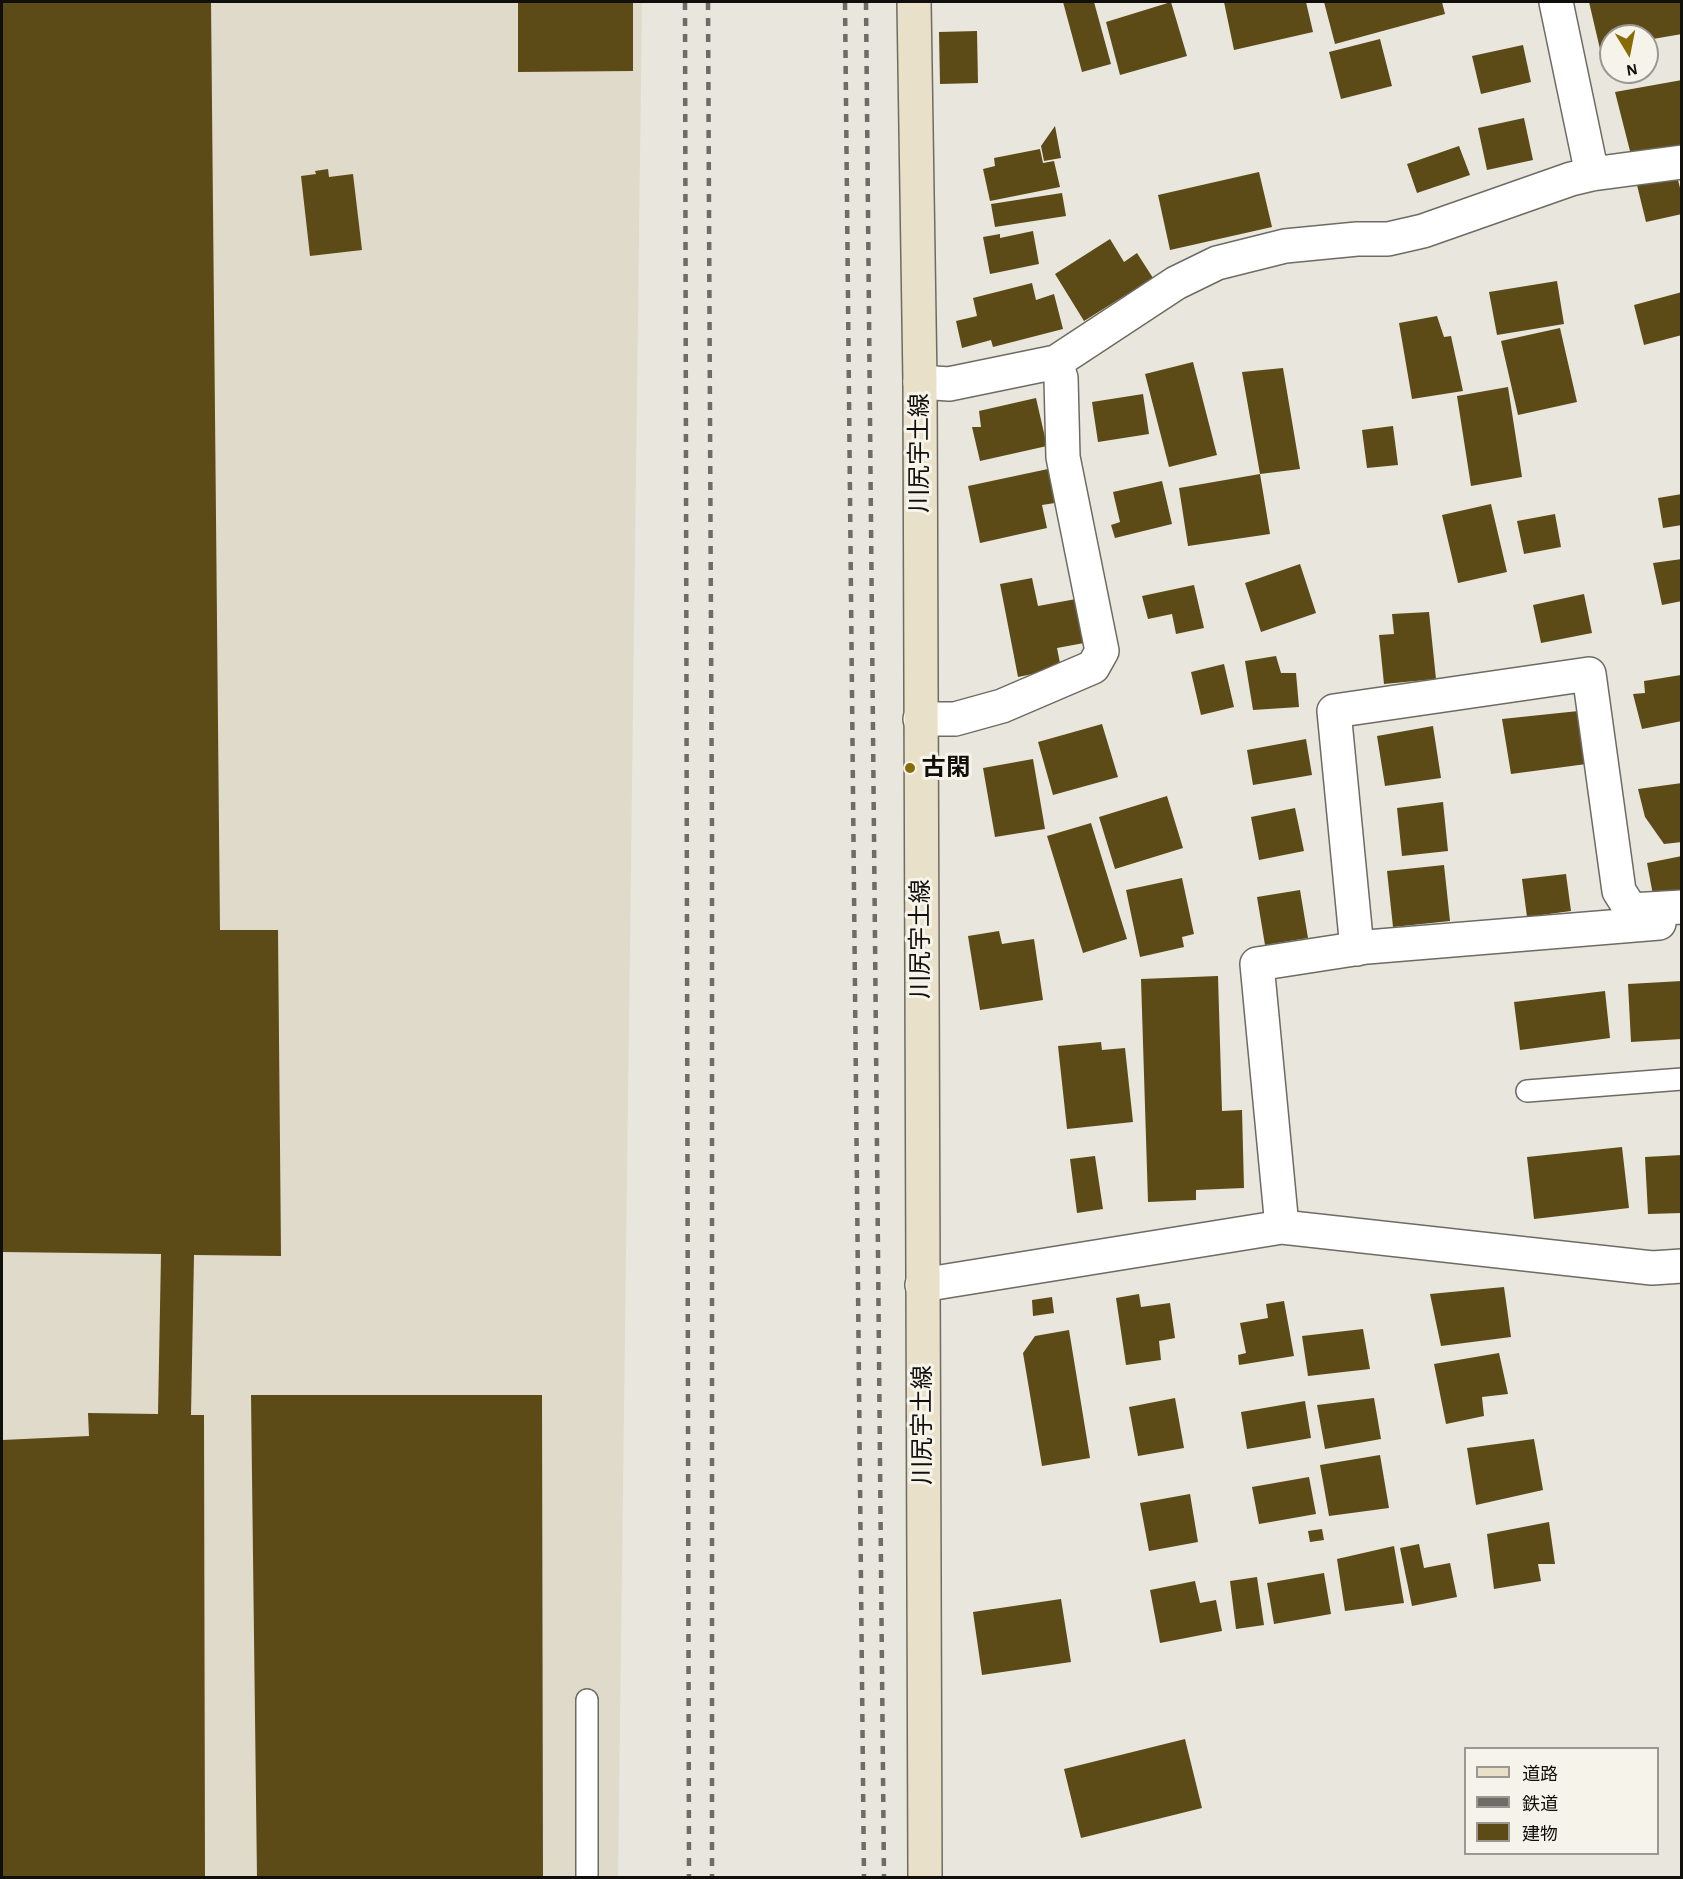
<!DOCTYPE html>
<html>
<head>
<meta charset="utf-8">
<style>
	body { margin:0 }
	#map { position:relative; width:1683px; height:1879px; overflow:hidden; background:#e9e6dd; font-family:"Alegreya Sans","Noto Sans JP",sans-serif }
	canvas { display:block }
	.frame { position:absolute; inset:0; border:3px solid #100f0c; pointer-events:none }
	.legend { position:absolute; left:1464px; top:1747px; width:195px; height:108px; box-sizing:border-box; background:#f6f3ea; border:2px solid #9a9891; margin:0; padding:8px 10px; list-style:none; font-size:18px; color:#100f0c }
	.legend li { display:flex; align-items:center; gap:12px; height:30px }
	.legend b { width:30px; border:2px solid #9a9891 }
	.north { position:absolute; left:1599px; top:24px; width:60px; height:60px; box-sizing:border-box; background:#f6f3ea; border:2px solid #9a9891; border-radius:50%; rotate:170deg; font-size:16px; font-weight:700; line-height:24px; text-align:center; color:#100f0c }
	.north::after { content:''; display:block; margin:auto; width:21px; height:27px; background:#876b07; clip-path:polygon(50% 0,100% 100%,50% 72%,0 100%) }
</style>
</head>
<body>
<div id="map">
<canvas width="1683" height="1879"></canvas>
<div class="frame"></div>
<ul class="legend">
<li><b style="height:8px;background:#e8e0c9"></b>道路</li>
<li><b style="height:8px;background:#6e6c66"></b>鉄道</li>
<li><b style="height:16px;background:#5c4b16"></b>建物</li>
</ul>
<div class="north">N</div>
</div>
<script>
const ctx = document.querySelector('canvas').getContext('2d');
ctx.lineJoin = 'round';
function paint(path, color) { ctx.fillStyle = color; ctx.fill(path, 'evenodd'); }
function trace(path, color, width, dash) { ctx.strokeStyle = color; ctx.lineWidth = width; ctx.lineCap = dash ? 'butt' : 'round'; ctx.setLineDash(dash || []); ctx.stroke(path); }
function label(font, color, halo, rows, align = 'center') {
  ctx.font = font + ' "Alegreya Sans","Noto Sans JP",sans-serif'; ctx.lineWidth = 6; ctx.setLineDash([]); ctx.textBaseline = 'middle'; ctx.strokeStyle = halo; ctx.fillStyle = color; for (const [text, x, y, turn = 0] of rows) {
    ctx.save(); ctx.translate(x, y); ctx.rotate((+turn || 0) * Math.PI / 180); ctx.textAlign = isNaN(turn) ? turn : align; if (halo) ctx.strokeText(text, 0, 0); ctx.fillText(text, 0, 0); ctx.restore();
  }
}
const built = new Path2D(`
	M2,2H642L618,1877L2,1878Z`);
const building = new Path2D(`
	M2,2H211L220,930H278L281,1256L194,1255L191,1415H204L205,1878H2V1440L89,1436L88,1413L158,1414L161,1254L2,1252Z
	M518,2H633V71L518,72Z
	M1063,2H1094L1111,64L1082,72Z
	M1171,2L1187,56L1120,75L1106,22Z
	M1224,2H1306L1313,32L1234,50Z
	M1324,2H1442L1445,14L1335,44Z
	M1589,2H1682V34L1647,40V36H1611V47L1600,49Z
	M977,31L978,83L940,84L939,32Z
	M1380,39L1392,86L1341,99L1329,52Z
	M1523,45L1531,82L1481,94L1472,56Z
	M1682,80V148L1631,155L1615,92Z
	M1524,118L1533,160L1487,170L1478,128Z
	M1055,126L1061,158L1044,161L1041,146Z
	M1459,146L1470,175L1417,193L1407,164Z
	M1040,149L1043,163L1054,161L1060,187L990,201L983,169L995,166L994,158Z
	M328,169L329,177L353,174L362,250L310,256L301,176L316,174L315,171Z
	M1259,172L1272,227L1170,250L1158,195Z
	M1676,172L1682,196V214L1646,222L1636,181Z
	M1062,193L1066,216L995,227L991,204Z
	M1033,231L1039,264L990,274L983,237L1000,234V238Z
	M1110,239L1124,262L1137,253L1153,278L1084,321L1055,274Z
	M1557,281L1564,324L1497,335L1489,292Z
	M1032,283L1036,300L1054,294L1063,329L993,347L991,340L962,348L956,321L977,316L973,298Z
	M1682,292V335L1644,345L1634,305Z
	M1437,316L1444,337L1451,336L1463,391L1412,399L1399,323Z
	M1560,328L1577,402L1518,415L1501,341Z
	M1193,362L1217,455L1169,467L1145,374Z
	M1283,368L1300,469L1260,474L1242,372Z
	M1508,387L1522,477L1471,486L1457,396Z
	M1143,394L1149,434L1098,442L1092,402Z
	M1036,398L1047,446L980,461L972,427H981L979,411Z
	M1393,426L1398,465L1367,468L1362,430Z
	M1048,469L1055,503L1042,505L1047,528L980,543L968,486Z
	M1260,474L1270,534L1188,546L1179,488Z
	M1162,481L1172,524L1115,538L1111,525L1120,522L1113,492Z
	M1682,494V525L1663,528L1658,498Z
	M1491,504L1507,572L1458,583L1442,515Z
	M1555,514L1561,547L1524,554L1517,521Z
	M1682,559V601L1662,605L1653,563Z
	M1300,564L1316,613L1261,632L1245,583Z
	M1032,578L1038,606L1076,599L1084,643L1057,648L1061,668L1018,677L1000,584Z
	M1194,585L1204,628L1176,634L1172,614L1148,619L1142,596Z
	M1584,594L1592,633L1541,643L1533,605Z
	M1429,612L1436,679L1384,684L1379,635L1394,634L1392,614Z
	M1276,656L1281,673H1296L1299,707L1253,710L1245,661Z
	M1224,664L1234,707L1201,715L1191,672Z
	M1681,675L1682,721L1642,729L1633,694L1645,693L1644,681Z
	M1588,710L1594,763L1511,774L1502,719Z
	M1102,724L1118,777L1053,795L1038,742Z
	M1433,726L1441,778L1385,786L1377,736Z
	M1306,739L1312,775L1253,785L1247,750Z
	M1033,759L1045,829L995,837L983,768Z
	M1682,783V842L1664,844L1645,817L1638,789Z
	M1167,796L1183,848L1115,869L1099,817Z
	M1443,802L1448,851L1402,856L1397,808Z
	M1295,808L1304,851L1259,860L1251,817Z
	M1091,823L1127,939L1083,953L1047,836Z
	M1682,856V892L1653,895L1647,863Z
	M1444,865L1450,921L1393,927L1387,871Z
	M1566,874L1571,911L1527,917L1522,879Z
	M1182,878L1194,934L1182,937L1184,947L1140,957L1126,890Z
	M1300,890L1308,938L1265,945L1257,897Z
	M999,931L1002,944L1034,939L1043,1000L980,1010L968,936Z
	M1218,976L1222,1111L1242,1110L1244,1188L1196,1190V1200L1148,1202L1141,979Z
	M1682,981V1039L1631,1042L1628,984Z
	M1605,991L1610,1038L1520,1050L1514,1002Z
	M1101,1042L1102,1050L1125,1048L1133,1122L1067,1129L1058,1046Z
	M1622,1147L1629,1208L1534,1219L1527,1157Z
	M1682,1155V1213L1648,1214L1645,1157Z
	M1095,1156L1103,1209L1077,1213L1070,1159Z
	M1504,1287L1511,1337L1441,1346L1430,1294Z
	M1139,1294L1141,1307L1170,1303L1175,1338L1159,1341L1161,1360L1126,1365L1116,1298Z
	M1052,1297L1054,1313L1033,1316L1032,1300Z
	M1284,1301L1294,1356L1239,1365L1238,1355L1246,1353L1240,1323L1268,1318L1266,1304Z
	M1363,1329L1370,1369L1308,1376L1302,1336Z
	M1069,1330L1090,1458L1042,1466L1023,1353L1035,1336Z
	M1499,1353L1508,1394L1482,1397L1484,1416L1446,1424L1434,1364Z
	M251,1395H542L543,1878H257Z
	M1175,1398L1184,1448L1138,1456L1129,1407Z
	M1374,1398L1381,1439L1325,1449L1317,1405Z
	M1305,1401L1311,1438L1247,1449L1241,1412Z
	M1534,1439L1543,1490L1476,1505L1467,1448Z
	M1380,1455L1389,1508L1329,1516L1320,1465Z
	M1309,1477L1316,1514L1259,1524L1252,1487Z
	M1190,1494L1198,1542L1149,1551L1140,1503Z
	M1549,1522L1555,1564H1538L1541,1581L1494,1589L1487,1534Z
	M1322,1529L1324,1540L1310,1542L1308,1531Z
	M1419,1544L1424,1568L1450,1563L1457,1597L1412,1606L1400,1548Z
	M1394,1546L1404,1603L1345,1611L1337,1559Z
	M1324,1573L1331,1614L1274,1624L1267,1583Z
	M1257,1577L1264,1625L1236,1629L1230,1581Z
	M1195,1581L1200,1603L1216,1600L1222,1631L1160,1643L1150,1590Z
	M1061,1599L1071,1662L982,1675L973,1612Z
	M1185,1739L1202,1808L1081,1838L1064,1769Z`);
const service = new Path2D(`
	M1527,1091L1682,1079
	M587,1700V1878`);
const minor = new Path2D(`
	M1556,2L1592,174
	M920,382L949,384L1056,362L1176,283L1217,263L1285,246L1357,239H1388L1423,231L1571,179L1592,174L1682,162
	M920,719H955L1002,706L1093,667L1102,651L1063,457L1061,378L1056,362
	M1357,949L1334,711L1589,674L1619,891L1631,910L1682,907
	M1282,1227L1257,964L1367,947L1659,923
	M922,1285L1282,1227L1652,1268L1682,1266`);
const secondary = new Path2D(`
	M914,2L920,382L925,1878`);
const rail = new Path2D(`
	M685,2L689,1878
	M708,2L712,833V1878
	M845,2L864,1878
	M866,2L884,1878`);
const markers = [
	[910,768,6,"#876b07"]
];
const streetNames = [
	["川尻宇土線",920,453,-90],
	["川尻宇土線",921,939,-90],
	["川尻宇土線",923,1425,-90]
];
const poiNames = [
	["古閑",922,768]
];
paint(built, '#e0daca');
paint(building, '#5c4b16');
trace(service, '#6e6b63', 24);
trace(minor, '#6e6b63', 36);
trace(secondary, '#6e6b63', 36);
trace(service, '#fff', 21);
trace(minor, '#fff', 33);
trace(secondary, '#e8e0c9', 33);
trace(rail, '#6e6c66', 4.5, [8, 8]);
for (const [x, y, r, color] of markers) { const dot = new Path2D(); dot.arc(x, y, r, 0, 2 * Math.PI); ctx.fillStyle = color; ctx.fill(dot); trace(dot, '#f6f3ea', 2); }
label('24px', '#100f0c', '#f6f3ea', streetNames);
label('bold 24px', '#100f0c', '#f6f3ea', poiNames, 'left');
</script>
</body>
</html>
